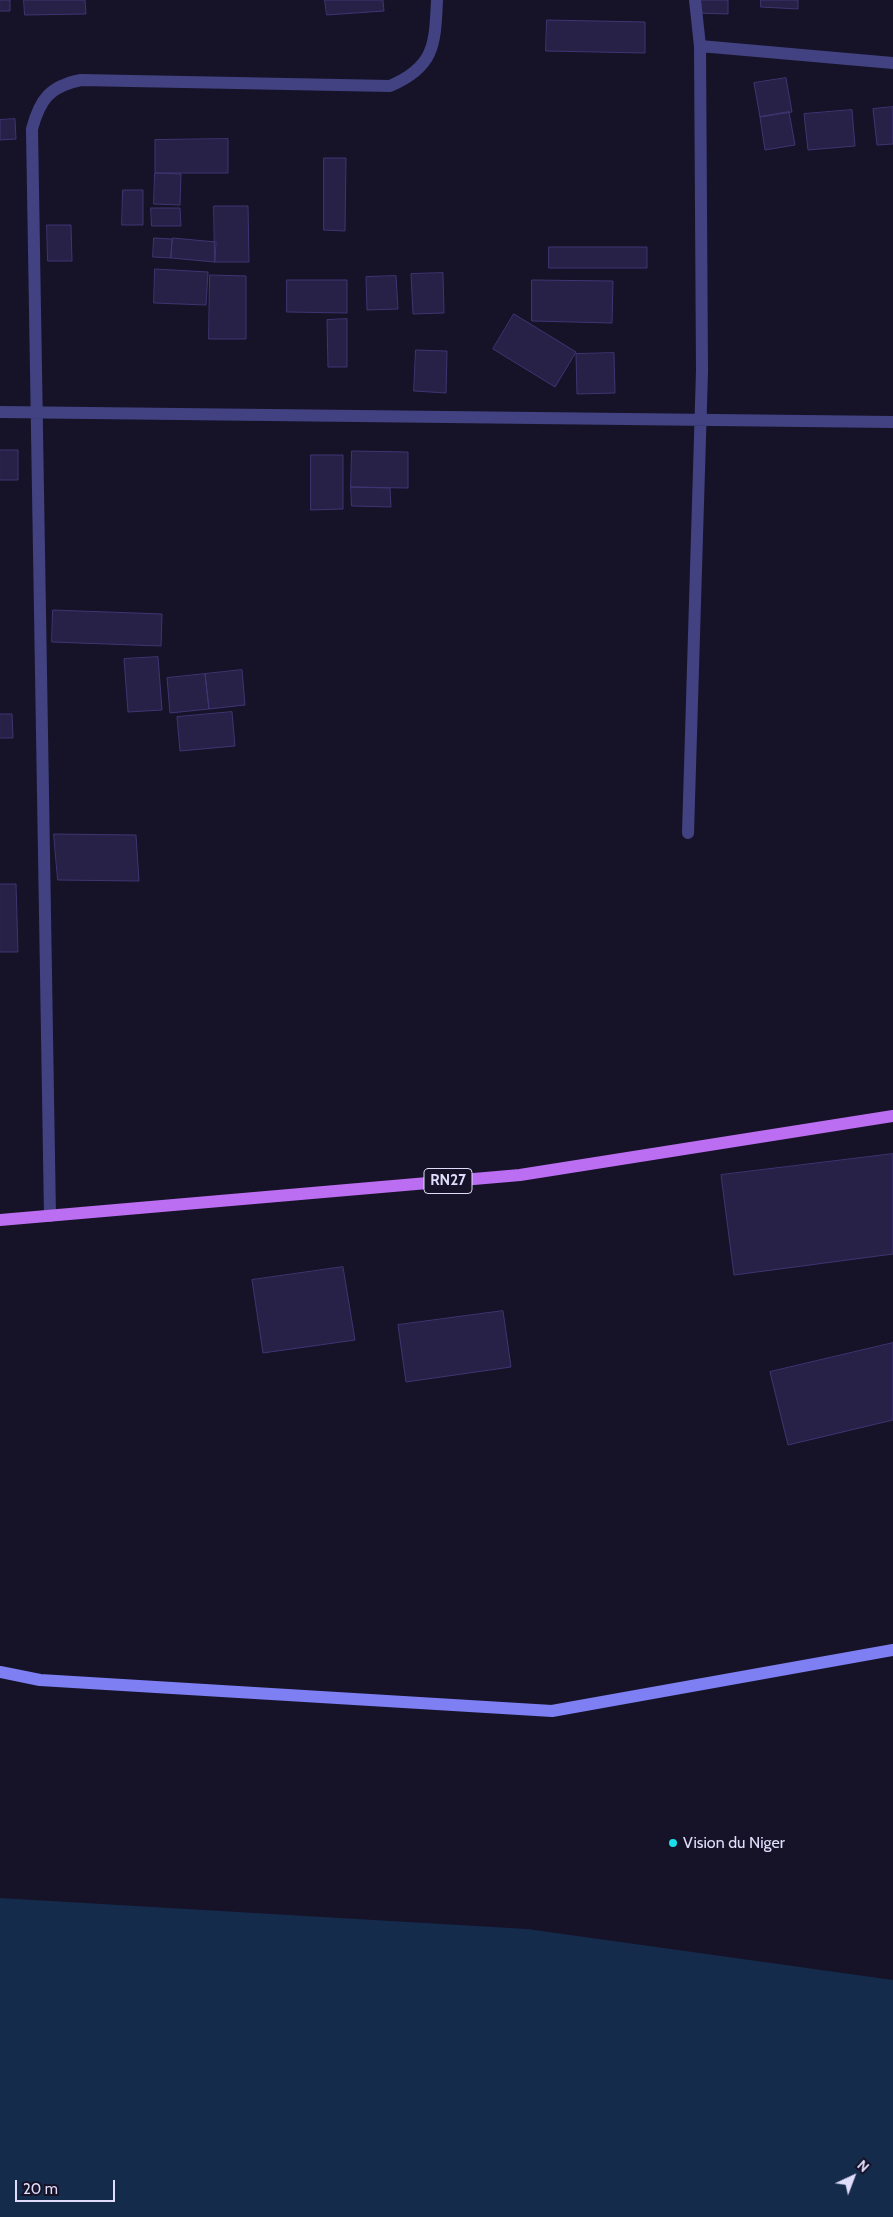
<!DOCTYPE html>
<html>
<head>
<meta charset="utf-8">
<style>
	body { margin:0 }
	#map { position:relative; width:893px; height:2217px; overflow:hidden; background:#161328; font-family:Cabin,sans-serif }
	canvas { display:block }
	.north { position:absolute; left:828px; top:2152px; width:50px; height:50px; -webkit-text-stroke:4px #161328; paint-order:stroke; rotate:43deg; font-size:14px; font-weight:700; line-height:20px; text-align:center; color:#e0ddfc }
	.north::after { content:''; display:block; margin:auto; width:18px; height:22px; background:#e0ddfc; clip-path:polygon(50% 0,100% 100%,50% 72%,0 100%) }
	.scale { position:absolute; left:15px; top:2180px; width:100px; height:22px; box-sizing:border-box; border:2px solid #e0ddfc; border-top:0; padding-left:6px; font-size:15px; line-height:18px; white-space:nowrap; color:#e0ddfc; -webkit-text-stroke:4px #161328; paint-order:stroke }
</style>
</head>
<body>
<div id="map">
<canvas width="893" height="2217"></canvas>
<div class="north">N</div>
<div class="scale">20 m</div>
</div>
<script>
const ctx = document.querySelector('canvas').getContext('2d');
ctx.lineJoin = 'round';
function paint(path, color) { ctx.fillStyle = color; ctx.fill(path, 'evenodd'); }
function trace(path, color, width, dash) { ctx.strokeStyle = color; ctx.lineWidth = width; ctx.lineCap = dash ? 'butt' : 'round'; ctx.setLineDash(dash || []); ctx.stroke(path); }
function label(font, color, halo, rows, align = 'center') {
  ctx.font = font + ' Cabin,sans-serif'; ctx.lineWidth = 5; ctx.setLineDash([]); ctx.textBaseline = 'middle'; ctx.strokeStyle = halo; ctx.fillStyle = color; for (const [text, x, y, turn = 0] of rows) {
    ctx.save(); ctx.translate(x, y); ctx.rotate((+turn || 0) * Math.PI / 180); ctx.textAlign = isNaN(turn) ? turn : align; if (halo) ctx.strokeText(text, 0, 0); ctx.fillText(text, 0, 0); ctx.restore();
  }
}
const water = new Path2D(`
	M0,1898L527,1929L893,1980V2217H0Z`);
const building = new Path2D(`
	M0,0H10V11H0Z
	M24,0H85L86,14L25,15Z
	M325,0H383L384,11L327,15Z
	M693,0H728V14L693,13Z
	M761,0H798V9L761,7Z
	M547,20L645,22V53L546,51Z
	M786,78L792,112L760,117L754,83Z
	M893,107V144L877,145L873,109Z
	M852,110L855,146L808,150L804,114Z
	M789,112L795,145L765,150L760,117Z
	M15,119L16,139L0,140V120Z
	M228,139V173H155V140Z
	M324,158H346L345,231L324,230Z
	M155,173L181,174L180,205L154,204Z
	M123,190H143V225H122Z
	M214,206H248L249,262H215Z
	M151,208H180L181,226H152Z
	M47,225H71L72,261H48Z
	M154,238L172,239L171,258L153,257Z
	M173,238L216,242L215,262L171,258Z
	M549,247H647V268H549Z
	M155,269L208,272L206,305L154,303Z
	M443,273L444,313L413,314L411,274Z
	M210,275L246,276V339H209Z
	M396,276L398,309L367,310L366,277Z
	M287,280H347V313L287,312Z
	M532,280L613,281L612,323L532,321Z
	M514,314L576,352L555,387L493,349Z
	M347,319V367H328L327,320Z
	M416,350L447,351L446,393L414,391Z
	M614,353L615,393L577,394L576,354Z
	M0,450H18V480H0Z
	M352,451L408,452V488L351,487Z
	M311,455H343V509L311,510Z
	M351,487L390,488L391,507L352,506Z
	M53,610L162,614L161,646L52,642Z
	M158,657L162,710L128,712L124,659Z
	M242,670L245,705L209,709L205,674Z
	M205,674L209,709L170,713L167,678Z
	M232,712L235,746L180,751L177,717Z
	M0,714H12L13,738H0Z
	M54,834L136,835L139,881L58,880Z
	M0,884H16L18,952H0Z
	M893,1154V1254L734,1275L721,1175Z
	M343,1267L355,1340L263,1353L252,1280Z
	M503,1311L511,1367L406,1382L398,1325Z
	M893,1343V1420L788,1445L770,1372Z`);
const street = new Path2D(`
	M700,46L893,63
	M0,412L893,422
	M688,833L702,371L700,46L695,0
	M50,1216L32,129C40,99 50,86 81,80L390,86C435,67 435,44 437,0`);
const secondary = new Path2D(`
	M0,1672L40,1680L552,1711L893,1650`);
const primary = new Path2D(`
	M0,1220L520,1175L893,1116`);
const markers = [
	[673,1843,5,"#1bdeeb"]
];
const shields = [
	[448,1181,48]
];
const shieldNames = [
	["RN27",448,1181]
];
const poiNames = [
	["Vision du Niger",683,1843]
];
paint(water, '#142b4b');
paint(building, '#272148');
trace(building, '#3e3572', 1);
trace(street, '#424283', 12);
trace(secondary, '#7d7ff3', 12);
trace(primary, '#bc6ef2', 12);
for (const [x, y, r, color] of markers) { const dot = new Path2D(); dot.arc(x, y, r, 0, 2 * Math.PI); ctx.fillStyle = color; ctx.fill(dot); trace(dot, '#161328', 2); }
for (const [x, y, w] of shields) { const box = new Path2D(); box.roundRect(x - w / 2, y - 12.5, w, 25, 4); ctx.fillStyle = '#161328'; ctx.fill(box); trace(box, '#e0ddfc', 1); }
label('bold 15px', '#e0ddfc', null, shieldNames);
label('16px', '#e0ddfc', '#161328', poiNames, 'left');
</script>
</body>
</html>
